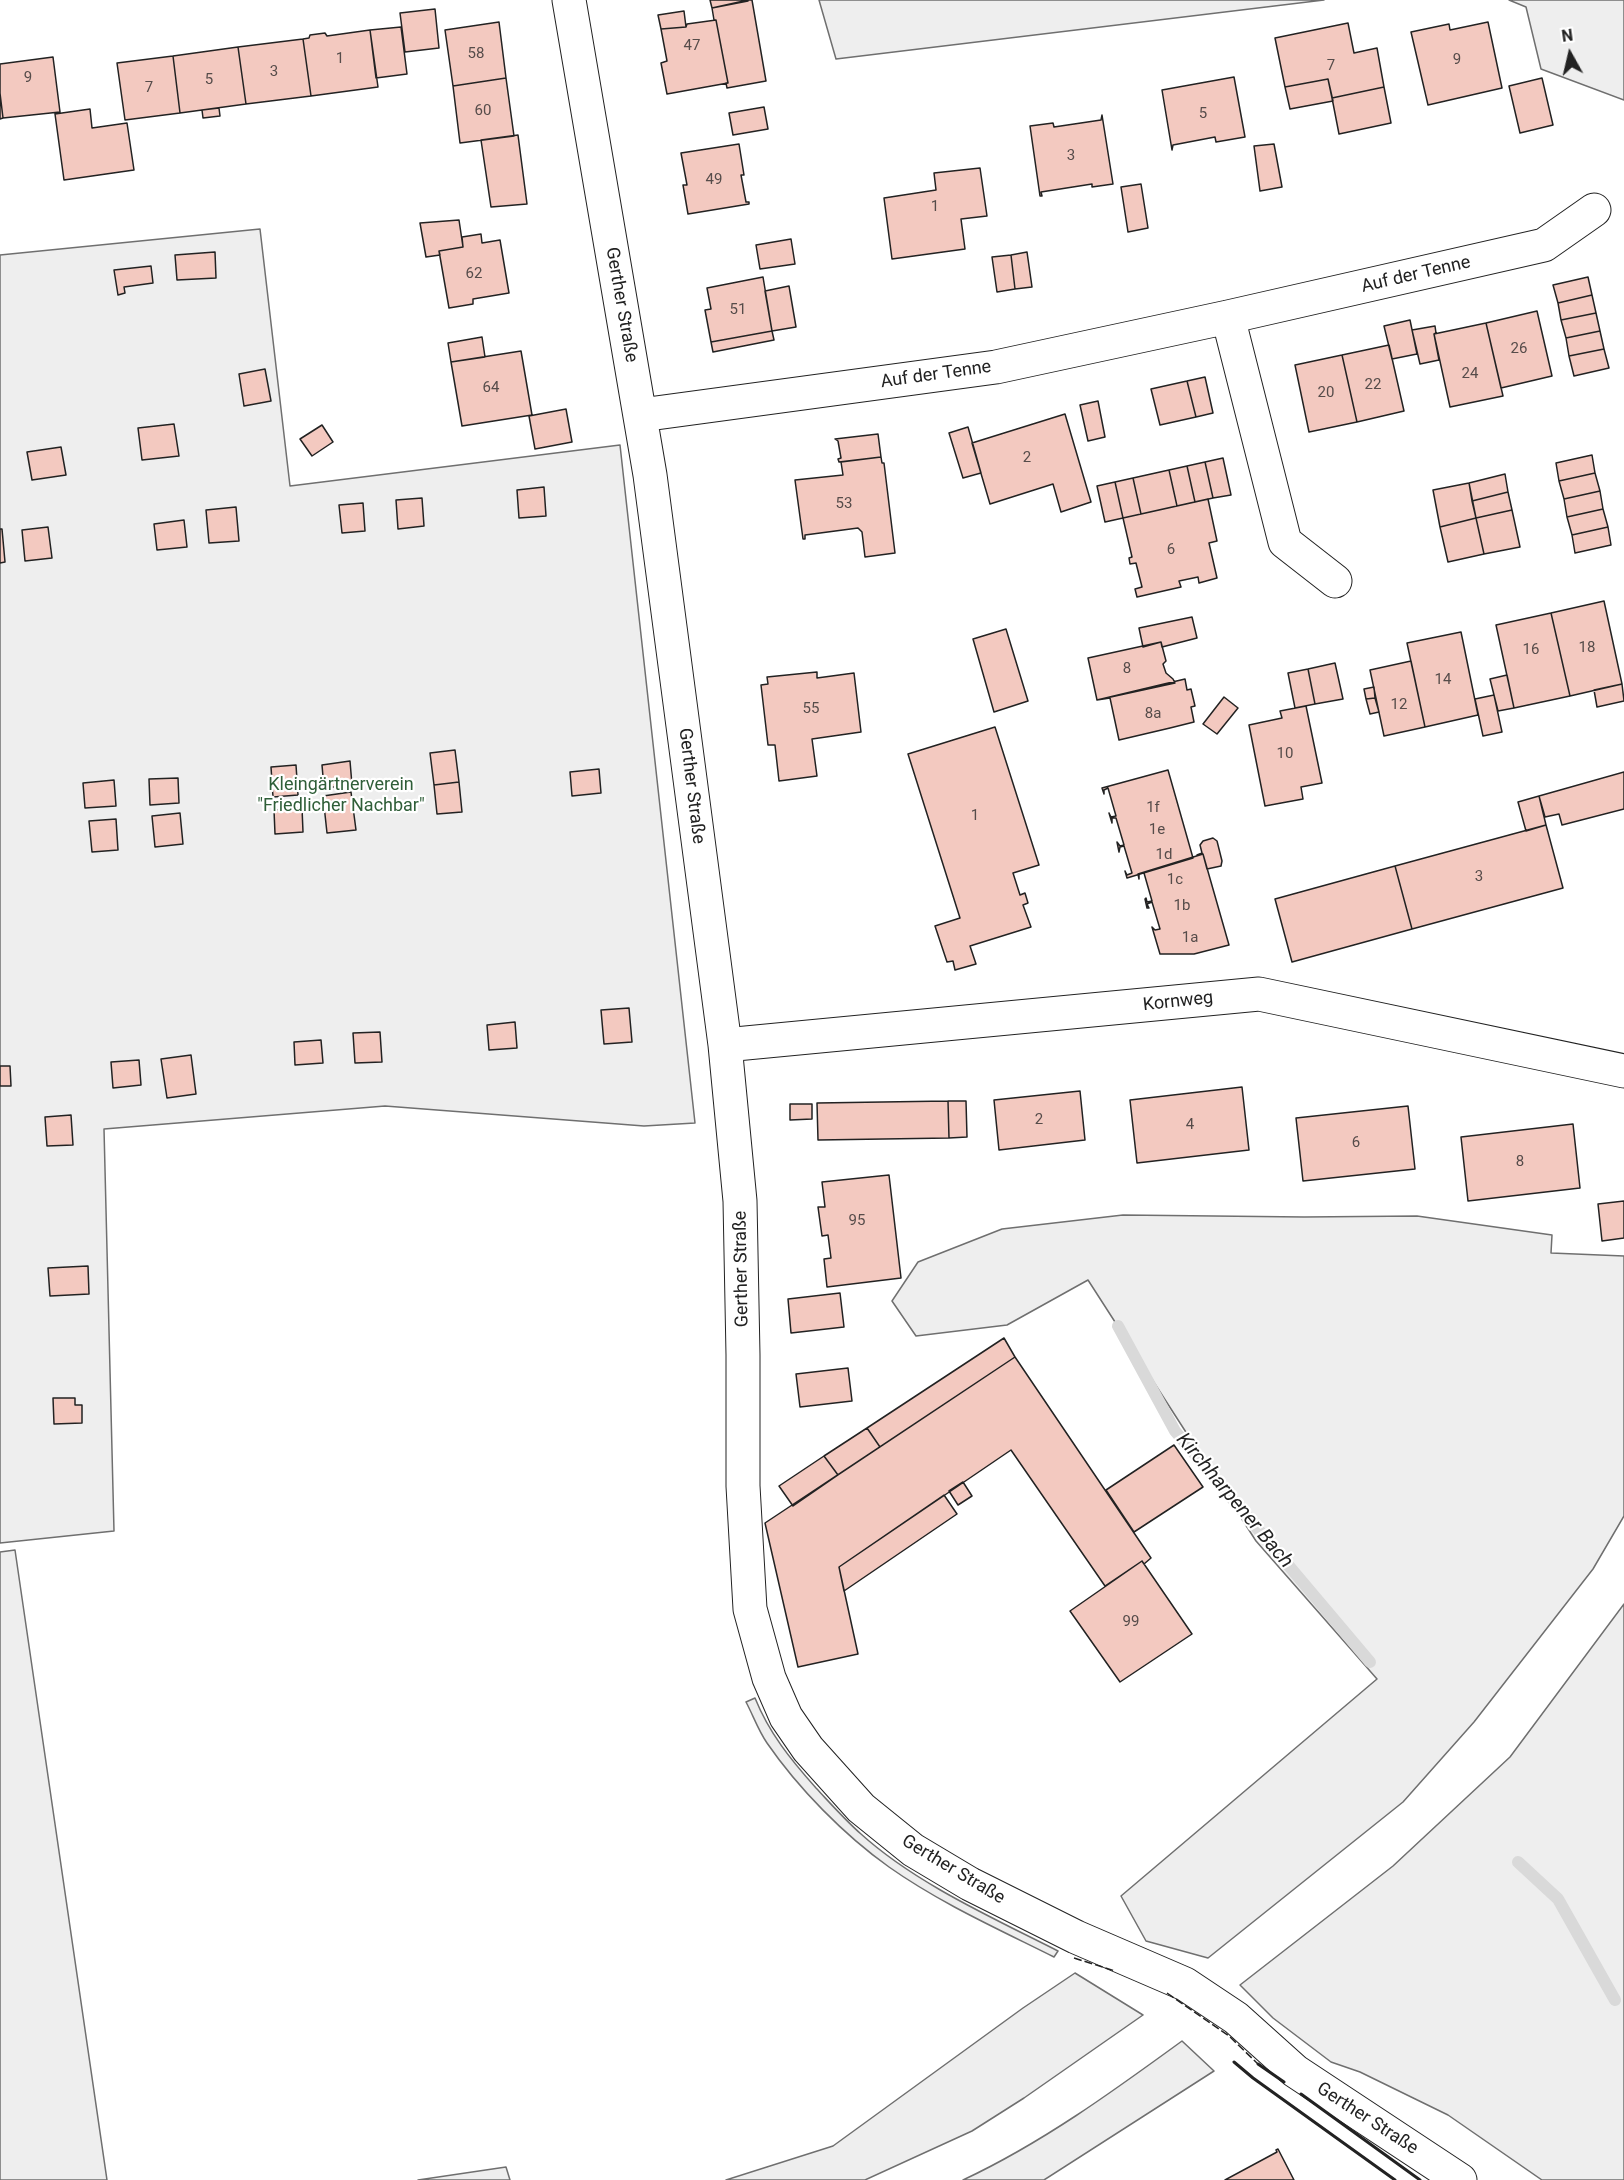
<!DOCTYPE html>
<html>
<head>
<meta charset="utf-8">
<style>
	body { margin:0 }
	#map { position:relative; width:1624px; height:2180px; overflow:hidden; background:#fff; font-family:Roboto,sans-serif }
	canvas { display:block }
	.north { position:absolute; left:1540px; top:24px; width:60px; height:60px; -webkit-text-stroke:4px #fff; paint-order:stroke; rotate:352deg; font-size:16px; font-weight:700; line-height:24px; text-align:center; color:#222 }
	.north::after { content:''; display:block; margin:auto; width:21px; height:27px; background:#222; clip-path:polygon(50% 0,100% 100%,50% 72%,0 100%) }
</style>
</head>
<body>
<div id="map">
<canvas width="1624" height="2180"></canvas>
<div class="north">N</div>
</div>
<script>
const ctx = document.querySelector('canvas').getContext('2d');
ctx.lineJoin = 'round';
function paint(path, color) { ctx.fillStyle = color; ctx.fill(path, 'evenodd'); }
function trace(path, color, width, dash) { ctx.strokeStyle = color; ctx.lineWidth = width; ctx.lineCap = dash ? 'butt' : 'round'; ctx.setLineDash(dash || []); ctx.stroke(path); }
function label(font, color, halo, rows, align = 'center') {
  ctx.font = font + ' Roboto,sans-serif'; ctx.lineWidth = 4.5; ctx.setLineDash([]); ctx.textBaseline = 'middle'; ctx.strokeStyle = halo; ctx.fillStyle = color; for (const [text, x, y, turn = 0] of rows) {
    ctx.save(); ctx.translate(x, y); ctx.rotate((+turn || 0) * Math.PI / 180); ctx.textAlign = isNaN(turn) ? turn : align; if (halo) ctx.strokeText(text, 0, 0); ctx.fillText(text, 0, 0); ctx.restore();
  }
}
const green = new Path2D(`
	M819,0H1324L836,59Z
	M1509,0H1624V100L1541,69L1526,7Z
	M260,229L290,486L620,445L695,1123L644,1126L385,1106L104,1129L114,1531L0,1543V255Z
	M1123,1215L1304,1217L1417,1216L1552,1235L1551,1253L1624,1256V1516L1593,1569L1474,1722L1403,1802L1208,1958L1146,1941L1121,1896L1377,1679L1256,1541L1088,1280L1007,1325L916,1336L892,1301L918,1262L1002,1229Z
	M15,1550L107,2180H0V1552Z
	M1624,1604V2180H1542L1448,2115L1360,2072L1331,2062L1273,2018L1240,1985L1393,1866L1510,1757Z
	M755,1698C769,1733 791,1760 816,1788C831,1804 845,1820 861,1834C915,1883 993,1918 1058,1951L1054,1957C998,1929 940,1903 889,1867C844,1835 798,1788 767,1743C758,1730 753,1715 746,1702Z
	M1075,1973L1143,2015L1024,2098L972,2131L865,2180H726L833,2146L1023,2008Z
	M1182,2041L1214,2071L1044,2180H963C1042,2143 1112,2092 1182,2041Z
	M506,2167L510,2180H418Z`);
const stream = new Path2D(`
	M1118,1326L1175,1431L1370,1662
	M1518,1862L1558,1899L1615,2000`);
const building = new Path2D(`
	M710,0H748V1L712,8Z
	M748,0H752L766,81L727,88L726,83H728L716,20H714L712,8Z
	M435,9L439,48L405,52L400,13Z
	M684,11L686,27L661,29L658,15Z
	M716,20L728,83L667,94L661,63L667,61L661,29L686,27L687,24Z
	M499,22L506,78L453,86L445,30Z
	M1488,22L1502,88L1428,105L1411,32L1449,24L1450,30Z
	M1348,23L1354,53L1377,48L1384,87L1332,98L1328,79L1285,87L1275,38Z
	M401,27L407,74L376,78L370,30Z
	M370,30L378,87L311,96L303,39L309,38L310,35L325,33L327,36Z
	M303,39L311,96L246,104L238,47Z
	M238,47L246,104L180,113L173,56Z
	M173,56L180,113L125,120L117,63Z
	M53,57L60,112L3,118L0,93V64Z
	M1234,77L1245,137L1216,142L1215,137L1173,145L1172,150L1162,90Z
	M506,78L514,136L460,143L453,86Z
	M1542,78L1553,125L1520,133L1509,86Z
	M1328,79L1333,101L1290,109L1285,87Z
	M1384,87L1391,123L1339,134L1332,98Z
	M0,93L3,118L0,119Z
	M764,107L768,129L733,135L729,113Z
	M219,108L220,116L203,118L202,110Z
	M90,109L92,128L127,123L134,170L64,180L55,114Z
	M1102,115L1113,184L1092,187V184L1041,192L1042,196H1040L1030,126L1053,123L1054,127L1101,120Z
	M518,135L527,204L491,207L481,140Z
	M739,144L744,175H741L746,202H749V204L688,214L683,185H687L681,153Z
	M1274,144L1282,187L1260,191L1254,146Z
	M980,168L987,216L961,219L965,249L892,259L884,198L936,190L934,173Z
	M1141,184L1148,228L1128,232L1121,187Z
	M459,220L463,247L439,251L440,255L426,257L420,223Z
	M481,234L482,243L500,240L509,293L473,299V304L449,308L439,251L463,247L462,237Z
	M791,239L795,264L760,269L756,245Z
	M215,252L216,278L177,280L175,255Z
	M1027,252L1032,287L1015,289L1011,255Z
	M1011,255L1015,289L997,292L992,257Z
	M151,266L153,283L124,287L125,293L118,295L114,270Z
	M763,277L772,331L711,342L705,310L711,309L707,288Z
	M1588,277L1592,295L1558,303L1553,285Z
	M789,286L796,327L772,331L765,291Z
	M1592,295L1596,313L1561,320L1558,303Z
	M1537,311L1552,376L1501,388L1486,323Z
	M1596,313L1600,331L1566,338L1561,320Z
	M1410,320L1417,354L1392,359L1384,326Z
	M1486,323L1503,396L1450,407L1434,334Z
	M1435,326L1436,333L1434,334L1439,360L1420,364L1412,330Z
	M772,331L774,340L713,352L711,342Z
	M1600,331L1604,349L1569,356L1566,338Z
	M482,337L485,357L451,362L448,343Z
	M1389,345L1404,411L1357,422L1342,355Z
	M1604,349L1609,368L1574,376L1569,356Z
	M521,351L532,415L462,426L451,362Z
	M1342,355L1357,422L1309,432L1295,365Z
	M265,369L271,401L244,406L239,374Z
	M1205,377L1213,413L1196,417L1187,381Z
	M1187,381L1196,417L1160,425L1151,389Z
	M1098,401L1105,437L1088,441L1080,405Z
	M566,409L572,442L535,449L529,416Z
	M1065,414L1091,502L1061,512L1053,484L990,504L972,443Z
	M174,424L179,456L142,460L138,428Z
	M322,425L333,442L312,456L300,439Z
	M968,427L981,473L963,478L949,433Z
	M878,434L881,457L839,462L838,459L841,458L838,441L835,439Z
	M61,447L66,475L32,480L27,452Z
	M1592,455L1595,473L1559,481L1556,463Z
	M881,457L882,463H884L895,553L865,557L862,532L858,528L805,535V539H803L795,480L843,475L841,462Z
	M1223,458L1231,495L1213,498L1205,462Z
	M1205,462L1213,498L1195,502L1187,466Z
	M1187,466L1195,502L1177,506L1169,470Z
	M1169,470L1177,506L1141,514L1133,478Z
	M1595,473L1600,491L1564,499L1559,481Z
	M1505,474L1508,492L1472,501L1469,483Z
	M1133,478L1141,514L1123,518L1115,482Z
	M1115,482L1123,518L1105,522L1097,486Z
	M1469,483L1476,518L1440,527L1433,490Z
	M544,487L546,516L519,518L517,490Z
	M1600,491L1603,509L1567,517L1564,499Z
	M1508,492L1512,510L1476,518L1472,501Z
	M422,498L424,526L398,529L396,500Z
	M1208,499L1217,541L1209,543L1217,578L1199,583L1198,577L1179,581L1181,587L1137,597L1135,589L1142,587L1136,563L1130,564L1129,558L1132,557L1123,518Z
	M363,503L365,531L342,533L339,505Z
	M236,507L239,541L209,543L206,510Z
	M1603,509L1608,527L1572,535L1567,517Z
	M1512,510L1520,547L1484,554L1476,518Z
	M1476,518L1484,554L1448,562L1440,527Z
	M184,520L187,547L157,550L154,524Z
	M48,527L52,558L25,561L22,530Z
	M1608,527L1611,545L1575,553L1572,535Z
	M0,529H2L5,562L0,563Z
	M1604,601L1622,684L1570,696L1551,613Z
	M1551,613L1570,696L1514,708L1496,625Z
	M1192,617L1197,638L1162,647L1161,642L1143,647L1139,628Z
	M1006,629L1028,701L994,712L973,639Z
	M1461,632L1478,715L1425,727L1407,643Z
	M1161,642L1166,661L1163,664L1166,673L1173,679L1175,683L1097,700L1088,658Z
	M1411,661L1425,727L1384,736L1370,670Z
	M1335,663L1343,699L1315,704L1308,669Z
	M1308,669L1315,704L1295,708L1288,673Z
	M817,672V678L854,673L861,732L812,739L817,776L779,781L775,745H768L761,685L768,684L767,677Z
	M1507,675L1514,708L1498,711L1490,679Z
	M1185,679L1187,690L1191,689L1195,706L1191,707L1194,722L1170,728L1119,740L1110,698L1097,700Z
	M1622,684L1624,701L1597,707L1594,690Z
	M1374,687L1375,698L1366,699L1364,689Z
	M1494,695L1502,732L1483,736L1475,699Z
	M1224,697L1238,708L1217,734L1203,724Z
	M1375,698L1379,712L1370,714L1366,699Z
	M1306,706L1322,783L1301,787L1303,799L1265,806L1249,725L1282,718L1280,711Z
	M995,727L1039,865L1013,873L1020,895L1025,893L1028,903L1023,905L1031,927L970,946L976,964L955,970L953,961L947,962L935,926L960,918L908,754Z
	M455,750L459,782L434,785L430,753Z
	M350,761L352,785L324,788L322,765Z
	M296,765L298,795L273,797L271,767Z
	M599,769L601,793L572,796L570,772Z
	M1168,770L1193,858L1127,878L1125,871L1127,875L1132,873L1124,846L1120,847L1119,852L1117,842L1120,846L1124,845L1116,818H1112V823L1109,813L1111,817L1116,816L1108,788L1104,790V794L1102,788Z
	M1624,772V809L1562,825L1559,814L1545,817L1539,796Z
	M178,778L179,803L150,805L149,779Z
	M114,780L116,806L85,808L83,783Z
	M459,782L462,812L437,814L434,785Z
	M351,792L356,830L327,833L323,796Z
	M1539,796L1546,825L1526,831L1518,802Z
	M302,808L303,832L275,834L274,810Z
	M180,813L183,844L155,847L152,816Z
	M116,819L118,850L92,852L89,821Z
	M1546,825L1563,888L1412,929L1395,866Z
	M1213,838L1217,841L1222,861L1221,866L1207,869L1203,854L1197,855L1202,853L1200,845L1203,841Z
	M1203,854L1229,945L1194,954H1160L1152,927L1155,930L1160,929L1152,902L1147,904L1149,908H1147L1145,899L1146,898L1147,902L1152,901L1144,873L1139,874V879L1138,874Z
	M1395,866L1412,929L1292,962L1275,899Z
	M629,1008L632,1042L604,1044L601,1010Z
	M515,1022L517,1048L489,1050L487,1025Z
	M380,1032L382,1062L355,1063L353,1033Z
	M321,1040L323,1063L295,1065L294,1042Z
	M191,1055L196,1094L167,1098L161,1059Z
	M139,1060L141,1085L113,1088L111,1062Z
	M0,1066H10L11,1086H0Z
	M1242,1087L1249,1150L1137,1163L1130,1100Z
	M1080,1091L1085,1140L999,1150L994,1100Z
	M948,1101L949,1138L818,1140L817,1103Z
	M948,1101H966L967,1137L949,1138Z
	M790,1104H812V1119L790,1120Z
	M1408,1106L1415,1169L1303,1181L1296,1118Z
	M71,1115L73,1145L47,1146L45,1117Z
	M1573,1124L1580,1188L1468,1201L1461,1137Z
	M889,1175L901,1278L827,1287L824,1259L831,1258L828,1235L822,1236L818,1207H825L822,1182Z
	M1624,1201V1238L1602,1241L1598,1204Z
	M88,1266L89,1294L50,1296L48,1268Z
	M840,1293L844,1327L791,1333L788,1299Z
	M1004,1338L1015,1357L880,1447L867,1428Z
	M1015,1357L1151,1558L1144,1564L1142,1561L1105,1586L1011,1450L839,1567L858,1654L798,1667L765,1523Z
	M848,1368L852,1401L800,1407L796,1374Z
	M53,1398H75V1405H82V1423L54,1424Z
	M867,1428L880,1447L838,1475L824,1456Z
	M1174,1445L1203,1487L1134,1532L1106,1490Z
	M824,1456L838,1475L793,1506L779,1486Z
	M963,1482L972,1496L958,1505L949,1491Z
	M944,1495L957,1514L844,1591L839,1567Z
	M1142,1561L1192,1634L1120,1682L1070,1611Z
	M1278,2149L1294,2180H1225L1277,2152L1276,2150Z`);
const minor = new Path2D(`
	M569,0L650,475L725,1045L740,1201L743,1355V1486L750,1609L769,1678L786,1717L808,1749L861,1808L913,1850L970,1884L1076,1937L1185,1984L1236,2018L1295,2071L1460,2180
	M1228,317L1285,542L1335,581
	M641,415L996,367L1228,317L1544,245L1594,210
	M725,1045L1259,994L1624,1071`);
const fence = new Path2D(`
	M1074,1958L1115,1971
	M1167,1993L1229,2036L1258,2064L1284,2082
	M1301,2094L1420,2180`);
const wall = new Path2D(`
	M1234,2062L1253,2078L1395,2180
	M1258,2064L1284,2082
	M1301,2094L1420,2180`);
const numberNames = [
	["47",692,46],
	["58",476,54],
	["1",340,59],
	["9",1457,60],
	["7",1331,66],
	["3",274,72],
	["9",28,78],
	["5",209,80],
	["7",149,88],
	["60",483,111],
	["5",1203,114],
	["3",1071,156],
	["49",714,180],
	["1",935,207],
	["62",474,274],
	["51",738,310],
	["26",1519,349],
	["24",1470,374],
	["22",1373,385],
	["64",491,388],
	["20",1326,393],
	["2",1027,458],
	["53",844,504],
	["6",1171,550],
	["18",1587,648],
	["16",1531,650],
	["8",1127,669],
	["14",1443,680],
	["12",1399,705],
	["55",811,709],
	["8a",1153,714],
	["10",1285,754],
	["1f",1153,808],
	["1",975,816],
	["1e",1157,830],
	["1d",1164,855],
	["3",1479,877],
	["1c",1175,880],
	["1b",1182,906],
	["1a",1190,938],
	["2",1039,1120],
	["4",1190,1125],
	["6",1356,1143],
	["8",1520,1162],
	["95",857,1221],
	["99",1131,1622]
];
const streetNames = [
	["Auf der Tenne",1416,275,-13],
	["Gerther Straße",621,305,80],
	["Auf der Tenne",936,375,-8],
	["Gerther Straße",691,786,83],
	["Kornweg",1178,1002,-6],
	["Gerther Straße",742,1269,-91],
	["Gerther Straße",953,1870,31],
	["Gerther Straße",1367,2119,33]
];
const parkNames = [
	["Kleingärtnerverein",341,785],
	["\"Friedlicher Nachbar\"",341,806]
];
const waterNames = [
	["Kirchharpener Bach",1234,1501,50]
];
paint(green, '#eee');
trace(green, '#6f6f6f', 1.5);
trace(stream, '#d9d9d9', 12);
paint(building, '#f3c9c0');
trace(building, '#222', 1.5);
trace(minor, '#222', 35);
trace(minor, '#fff', 33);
trace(fence, '#222', 1.5, [8, 3]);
trace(wall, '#222', 3);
label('15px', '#564c4a', null, numberNames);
label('18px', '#222', '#fff', streetNames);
label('18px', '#2f5e38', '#fff', parkNames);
label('italic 20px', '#222', '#fff', waterNames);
</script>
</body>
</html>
